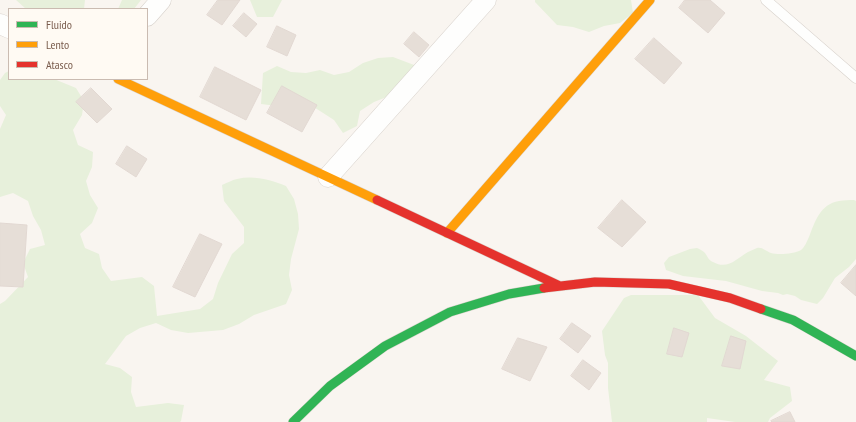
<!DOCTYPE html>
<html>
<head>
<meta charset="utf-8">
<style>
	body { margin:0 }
	#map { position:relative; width:856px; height:422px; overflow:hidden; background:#f9f5f0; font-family:"PT Sans Narrow",sans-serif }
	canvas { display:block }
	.legend { position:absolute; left:8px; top:8px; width:140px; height:72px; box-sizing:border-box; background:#fffaf3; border:1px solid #cabbb1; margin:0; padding:5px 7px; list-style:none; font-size:12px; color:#7a5c4d }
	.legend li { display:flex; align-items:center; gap:8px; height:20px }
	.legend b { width:20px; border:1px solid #cabbb1 }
</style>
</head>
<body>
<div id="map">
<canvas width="856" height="422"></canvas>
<ul class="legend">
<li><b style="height:5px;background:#30b455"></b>Fluido</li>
<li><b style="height:5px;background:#ff9f0a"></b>Lento</li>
<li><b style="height:5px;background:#e5322d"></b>Atasco</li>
</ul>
</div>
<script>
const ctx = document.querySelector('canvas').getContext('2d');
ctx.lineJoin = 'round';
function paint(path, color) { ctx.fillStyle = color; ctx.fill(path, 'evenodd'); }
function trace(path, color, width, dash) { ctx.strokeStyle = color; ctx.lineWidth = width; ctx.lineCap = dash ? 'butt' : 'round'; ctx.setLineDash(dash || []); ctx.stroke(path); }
const green = new Path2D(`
	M16,0H85L84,9H26Z
	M122,0H141L134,9H118Z
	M250,0H282L273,17H257Z
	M535,0H631L633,13L620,23L604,26L589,32L573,27L557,25L535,2Z
	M393,57L422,68L404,90L374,102L360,111L357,126L343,133L334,120L306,102L277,106L261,104L263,73L277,66L291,72L306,73L320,70L334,75L349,72L363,63L378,58Z
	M9,71V79H54L76,88L84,101L82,115L73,130L78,145L93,152L92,167L86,181L90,195L98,208L92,223L80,234L85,248L99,254L102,268L111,281L142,277L154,286L157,316L200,309L213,299L218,283L232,254L244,243V227L224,201L222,185C227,183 232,180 237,179C254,175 271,180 286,186L294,199L298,214L299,229L291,259L289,275L292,290L286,304L254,315L239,324L223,330L188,333L171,330L156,323L140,328L126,336L105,364L120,368L132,377L131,392L136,407L168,403L184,405L181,421L180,422H0V304L5,301L28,277L23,263L30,249L45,245L41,230L33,216L28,201L13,193L0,197V129L6,115L0,106V80L5,73Z
	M854,200L856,201V259L849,267L835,278L823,298L817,304L801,300L795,296L787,294L783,295L778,293L762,291L726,281L683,276L666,270L664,263L669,257L690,249L697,248C700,249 703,251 705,253C708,257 708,260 713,262C728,270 736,259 748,252C751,251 754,249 757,248C763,247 765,251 771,253C778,255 794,254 801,250C805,247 807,241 809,237C815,222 820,204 839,201C844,200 849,200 854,200Z
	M631,295H698L715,318L746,336L778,361L764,380L790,387L792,401L770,418L768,422H735L707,418V422H612L608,388V363L605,355L602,331L624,298Z`);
const building = new Path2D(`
	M218,0H240L222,25L207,15Z
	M685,0H710L725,13L708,33L679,8Z
	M244,13L257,24L246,37L233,26Z
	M277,26L296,35L287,56L267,47Z
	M414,32L429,45L419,57L404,44Z
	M654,38L682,63L664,84L635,59Z
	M215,67L261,90L246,120L200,97Z
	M282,86L317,105L302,132L267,113Z
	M91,88L112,109L97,123L76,102Z
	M127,146L147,159L136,177L116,164Z
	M622,200L646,222L622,247L598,228Z
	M0,223L27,225L23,287L0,286Z
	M200,234L222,244L195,297L173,287Z
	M856,265V296L841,283Z
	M572,323L591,336L578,353L560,339Z
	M674,328L689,333L682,357L667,354Z
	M731,336L746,341L740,369L722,366Z
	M518,338L547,347L530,381L502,369Z
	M583,360L601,373L589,390L571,376Z
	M790,412L795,422H772L771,421Z`);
const lane = new Path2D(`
	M766,0L856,78`);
const street = new Path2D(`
	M147,16L161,0
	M0,24L9,28
	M328,177L486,0`);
const fast = new Path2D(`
	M761,309L793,320L856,356
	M293,422L330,386L385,346L450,312L509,294L544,288`);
const slow = new Path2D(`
	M118,79L377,200
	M447,233L650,0`);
const jam = new Path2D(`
	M377,200L560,286
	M544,288L595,282L669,284L730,298L761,309`);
paint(green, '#e7f0db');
paint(building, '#e6ded7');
trace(building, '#e2d8d2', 1);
trace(lane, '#d7d1cb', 11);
trace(street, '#d7d1cb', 21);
trace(fast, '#d9d2cb', 10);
trace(slow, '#d9d2cb', 10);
trace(jam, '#d9d2cb', 10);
trace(lane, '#fefefd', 10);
trace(street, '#fefefd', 20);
trace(fast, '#30b455', 9);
trace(slow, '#ff9f0a', 9);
trace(jam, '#e5322d', 9);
</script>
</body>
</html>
